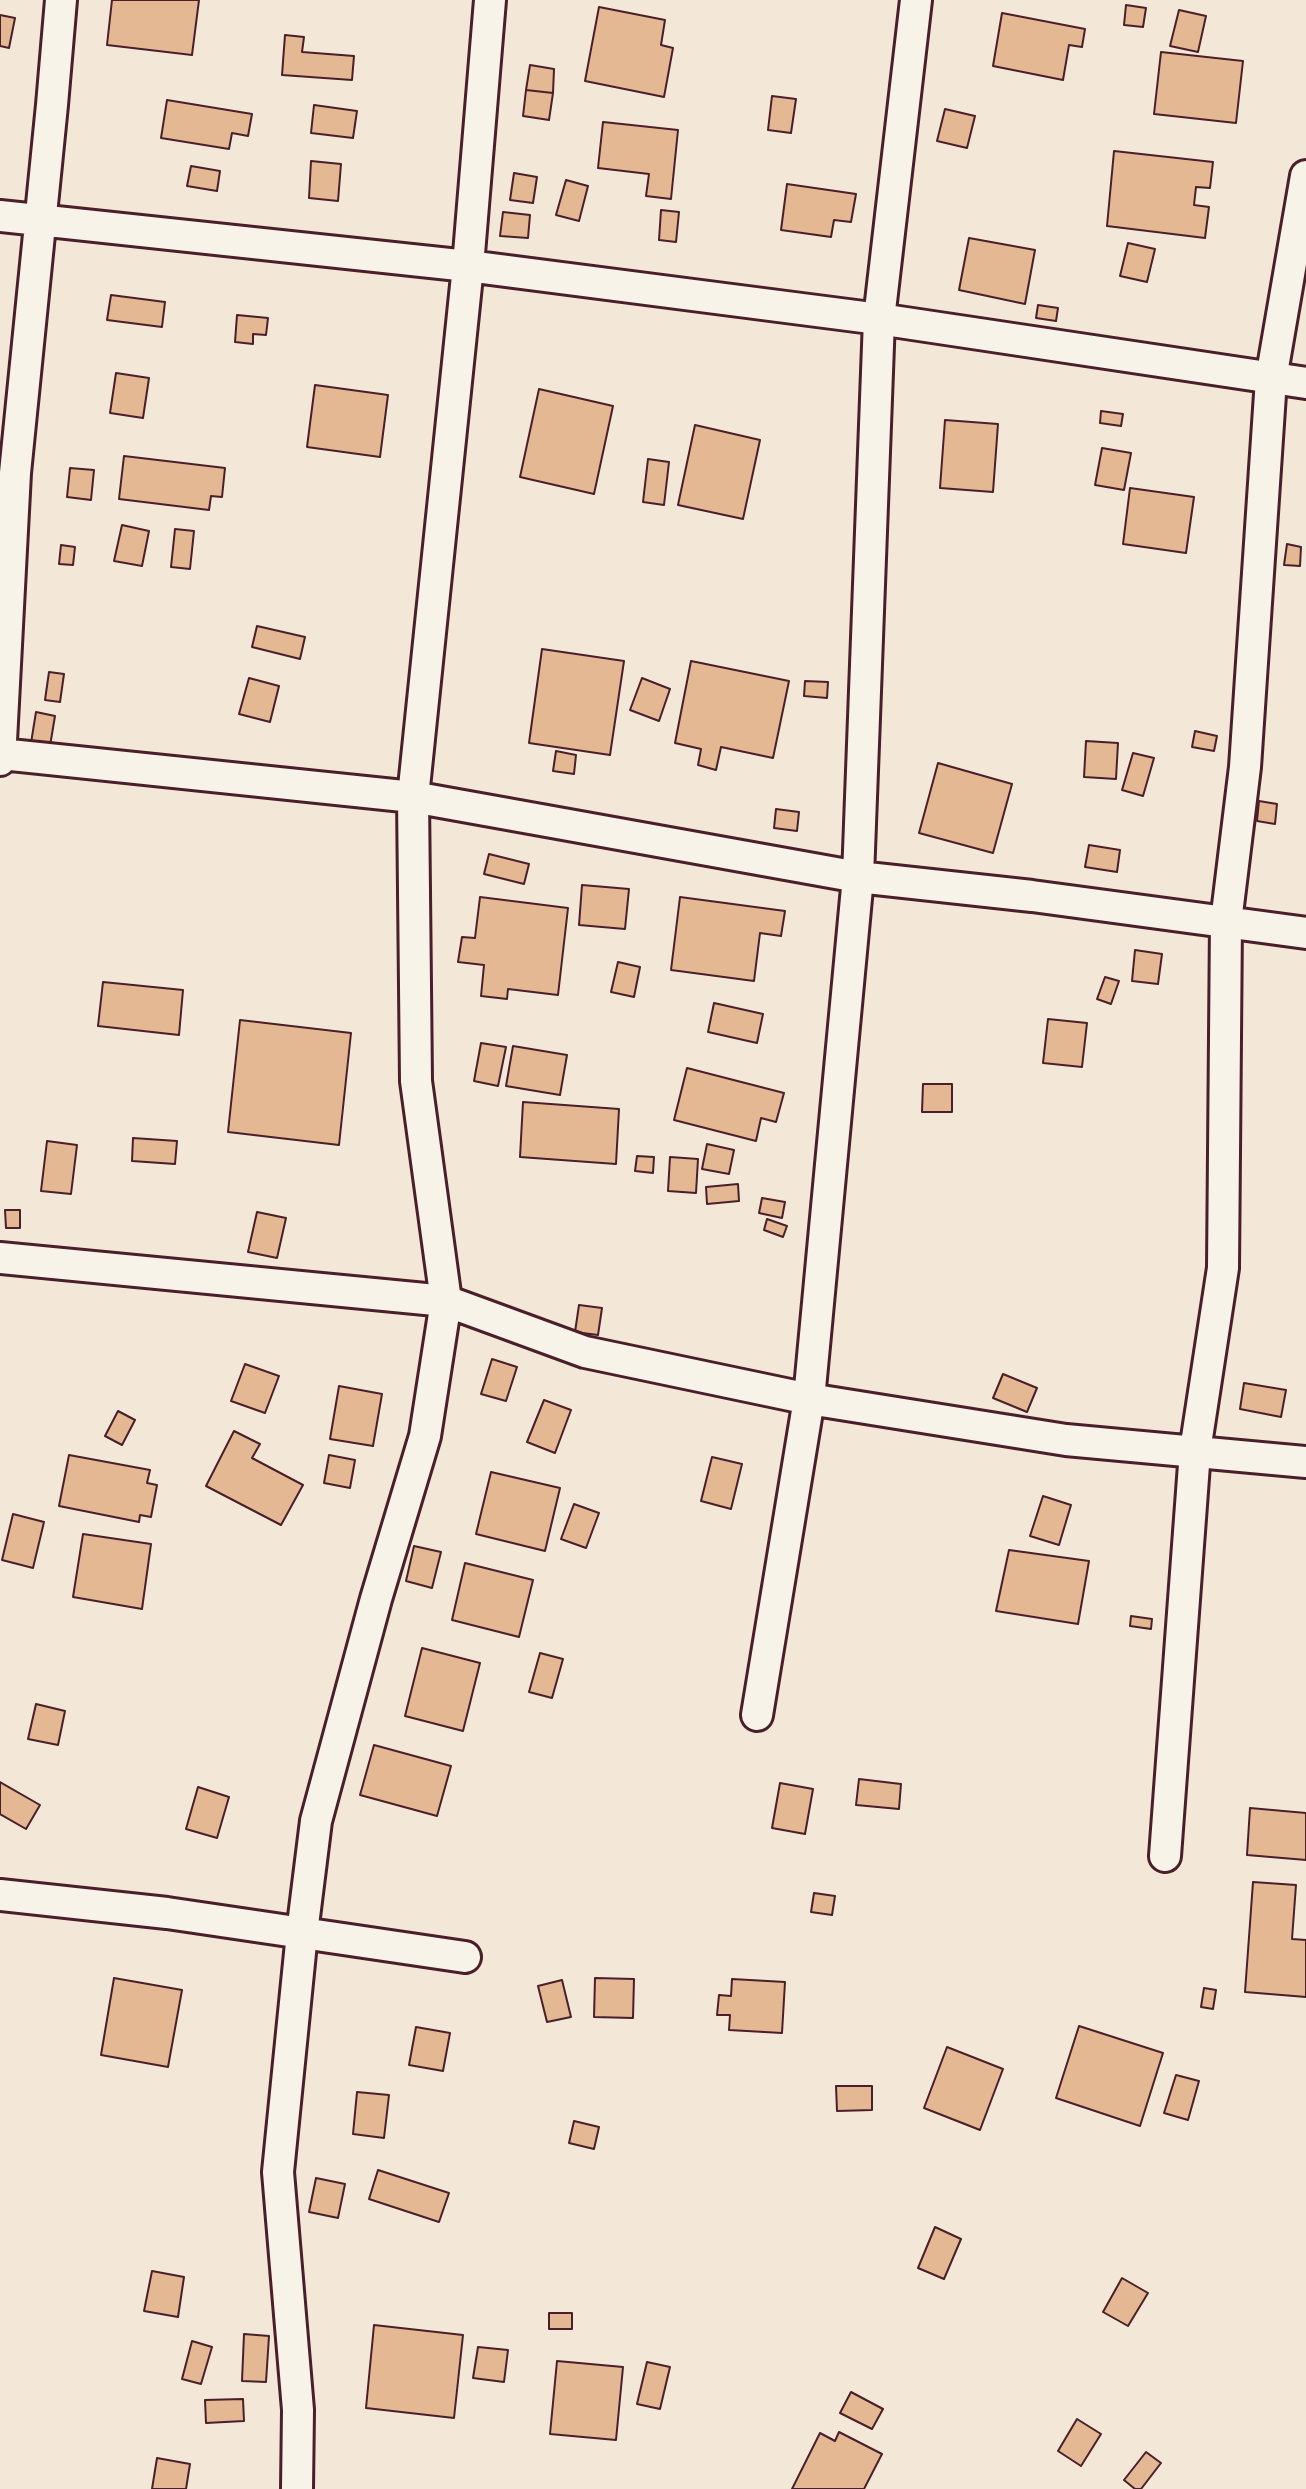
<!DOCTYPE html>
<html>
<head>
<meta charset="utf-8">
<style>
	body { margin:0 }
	canvas { display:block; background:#f3e7d7 }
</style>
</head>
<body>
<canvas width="1306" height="2489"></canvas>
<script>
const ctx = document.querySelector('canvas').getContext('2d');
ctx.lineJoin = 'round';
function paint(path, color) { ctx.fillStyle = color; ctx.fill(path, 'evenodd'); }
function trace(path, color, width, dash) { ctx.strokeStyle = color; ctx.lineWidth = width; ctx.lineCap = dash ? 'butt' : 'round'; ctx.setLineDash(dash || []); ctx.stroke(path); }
const building = new Path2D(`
	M112,0H199L192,55L107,45Z
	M1126,5L1146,8L1143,27L1124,25Z
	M599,7L665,20L661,45L673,48L664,97L585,81Z
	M1179,10L1206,16L1198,52L1170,46Z
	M1002,13L1085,29L1082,47L1069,45L1063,80L993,66Z
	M0,15L15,18L9,48L0,46Z
	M285,35L304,37L302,52L354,56L352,80L282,75Z
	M1161,52L1243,61L1236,123L1154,114Z
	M530,65L554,69L553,93L526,90Z
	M526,90L553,93L549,120L523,116Z
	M772,96L796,99L791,133L768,130Z
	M167,100L252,114L248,136L232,133L229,149L161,138Z
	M314,105L357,111L353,138L311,133Z
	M945,109L975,116L967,148L937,141Z
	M603,122L678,130L671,199L646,196L649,174L598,168Z
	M1114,151L1213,162L1210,188L1196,187L1194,205L1209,207L1205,238L1107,226Z
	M311,161L341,164L338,201L309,198Z
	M191,166L220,171L217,191L187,186Z
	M514,173L537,177L533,203L510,200Z
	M566,180L588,186L579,221L556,215Z
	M787,184L856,194L851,222L834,220L831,237L781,230Z
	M661,210L679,212L676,242L659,240Z
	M503,212L530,215L528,238L500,236Z
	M969,238L1035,250L1025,304L959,290Z
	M1128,243L1155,249L1147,282L1120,276Z
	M111,295L165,302L162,327L107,320Z
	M1038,305L1058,308L1056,321L1036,318Z
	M237,315L268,318L266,335L253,334V344L235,342Z
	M116,373L149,378L143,418L110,413Z
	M315,385L388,395L380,457L307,447Z
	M539,389L613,406L594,494L520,477Z
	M1101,411L1123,414L1121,426L1100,423Z
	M945,420L998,424L993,492L940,488Z
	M695,425L760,440L743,519L678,505Z
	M1102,448L1131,453L1124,490L1095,485Z
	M124,456L225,468L222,497L211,496L209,510L119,499Z
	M648,459L669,462L664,505L643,502Z
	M70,468L94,470L91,500L67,497Z
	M1130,488L1194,497L1186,553L1123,544Z
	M122,525L149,531L142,566L114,561Z
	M175,529L194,531L190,569L171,567Z
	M1287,544L1301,547L1300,566L1284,565Z
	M61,545L75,547L73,565L59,564Z
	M257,626L305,637L300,659L252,647Z
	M542,649L624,661L610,755L529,743Z
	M691,661L789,681L773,758L721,747L716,770L698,765L701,749L675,743Z
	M49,672L64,674L60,702L45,700Z
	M249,678L279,686L270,722L239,714Z
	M642,678L670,689L659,721L630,710Z
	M805,681L828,682L827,698L804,696Z
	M36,712L55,716L50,746L31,743Z
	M1195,731L1217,736L1214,751L1192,747Z
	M1086,741L1118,743L1116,779L1084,777Z
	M556,751L576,755L574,774L553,771Z
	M1133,753L1154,758L1143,796L1122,790Z
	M938,763L1012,784L993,853L919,833Z
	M1259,801L1277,804L1275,824L1257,821Z
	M776,809L799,812L797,831L774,828Z
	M1089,845L1120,850L1117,872L1085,867Z
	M489,854L529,864L524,884L484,874Z
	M582,885L629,889L625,929L579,925Z
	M480,897L568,908L558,995L508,989L507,999L481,996L484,965L458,962L462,937L475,938Z
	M680,897L785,911L781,936L760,933L754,981L671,970Z
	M1135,950L1162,954L1158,984L1132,981Z
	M618,962L640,967L634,997L611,992Z
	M1105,977L1119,981L1111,1004L1097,999Z
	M103,982L183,990L179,1035L98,1026Z
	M714,1003L763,1014L757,1043L708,1032Z
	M1048,1019L1087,1023L1082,1067L1043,1063Z
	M240,1020L351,1033L339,1145L228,1132Z
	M481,1043L506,1047L498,1086L474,1081Z
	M513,1046L567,1055L560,1095L506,1086Z
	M687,1068L784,1093L776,1122L761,1118L756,1141L674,1120Z
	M923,1084H952V1112H922Z
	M523,1102L619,1109L616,1164L520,1157Z
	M133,1138L177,1141L175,1164L132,1161Z
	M47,1141L77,1145L71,1194L41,1191Z
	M707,1144L734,1150L729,1174L702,1169Z
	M637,1156L654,1157L653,1173L635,1171Z
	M670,1157L698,1159L696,1193L668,1191Z
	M738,1184L739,1201L707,1204L706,1187Z
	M762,1198L785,1202L782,1218L759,1213Z
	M5,1210H20V1228H6Z
	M257,1212L286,1218L277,1258L248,1252Z
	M767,1219L787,1226L783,1237L764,1230Z
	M579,1305L602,1308L598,1335L575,1332Z
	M492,1359L517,1367L506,1401L481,1394Z
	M245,1364L279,1376L265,1413L231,1401Z
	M1003,1374L1037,1388L1027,1412L993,1398Z
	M1244,1383L1286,1390L1281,1417L1240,1409Z
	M339,1386L382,1394L373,1446L330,1439Z
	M544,1400L571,1410L555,1453L527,1442Z
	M118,1411L135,1420L122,1445L105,1436Z
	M234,1431L260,1444L252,1458L303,1485L281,1525L206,1486Z
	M69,1455L150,1470L147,1483L157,1485L151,1517L140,1515L139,1522L59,1506Z
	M329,1455L355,1460L350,1488L324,1483Z
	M712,1457L742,1464L731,1509L701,1501Z
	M491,1472L560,1488L545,1551L476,1534Z
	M1043,1496L1071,1505L1059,1545L1030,1536Z
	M574,1504L599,1513L586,1548L561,1539Z
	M13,1514L44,1522L33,1568L2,1560Z
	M83,1534L151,1544L142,1609L73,1597Z
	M414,1546L441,1552L432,1588L406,1581Z
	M1009,1550L1089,1561L1078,1624L996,1611Z
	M465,1563L533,1580L519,1637L452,1620Z
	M1131,1616L1152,1619L1151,1629L1130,1626Z
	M422,1648L480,1663L463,1731L405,1716Z
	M540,1653L563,1659L552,1698L529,1692Z
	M36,1704L65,1711L58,1745L28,1739Z
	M374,1745L451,1766L437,1816L360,1795Z
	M859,1779L901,1784L899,1809L856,1805Z
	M0,1782L40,1805L26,1829L0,1814Z
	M780,1783L813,1789L805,1834L772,1828Z
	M198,1787L229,1797L217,1838L186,1829Z
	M1250,1808L1306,1813V1860L1247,1855Z
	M1253,1882L1296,1885L1292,1939L1306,1940V1997L1245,1992Z
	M814,1893L835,1896L832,1915L811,1912Z
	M114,1978L182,1990L168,2067L101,2055Z
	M595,1978L634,1979L633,2018L594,2017Z
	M732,1979L785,1982L782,2033L729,2030L730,2015H717L719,1995L731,1996Z
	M562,1980L571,2017L547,2022L538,1986Z
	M1204,1988L1216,1990L1213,2009L1201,2007Z
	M1079,2026L1163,2053L1140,2126L1056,2098Z
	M416,2027L450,2033L443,2071L409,2065Z
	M947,2047L1003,2069L980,2130L924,2108Z
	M1176,2075L1199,2081L1188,2120L1164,2113Z
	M836,2086H872V2110L837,2111Z
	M357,2092L389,2095L384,2138L353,2134Z
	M574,2121L599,2127L594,2149L569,2143Z
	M378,2170L449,2193L439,2222L369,2199Z
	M316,2178L345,2184L338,2218L309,2212Z
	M935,2227L961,2239L944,2279L918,2268Z
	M152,2271L184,2277L178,2317L144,2311Z
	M1122,2278L1148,2293L1128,2326L1103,2312Z
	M549,2313H572V2329H549Z
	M374,2325L463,2335L454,2418L366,2408Z
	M244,2334L269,2336L266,2382L242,2381Z
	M192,2341L212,2347L201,2384L182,2379Z
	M478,2347L508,2350L504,2382L473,2378Z
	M557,2361L623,2367L616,2440L550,2434Z
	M647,2362L670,2367L660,2409L637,2404Z
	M851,2392L883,2409L872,2429L840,2413Z
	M243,2399L244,2421L206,2423L205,2400Z
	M1077,2419L1101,2434L1081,2466L1058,2451Z
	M839,2432L882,2454L864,2489H792L820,2433L835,2441Z
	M1146,2452L1161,2463L1141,2489H1135L1124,2480Z
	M157,2458L190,2464L186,2489H152Z`);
const street = new Path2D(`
	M0,216L468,266L879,319L1306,383
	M0,754L413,797L858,877L1032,896L1306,933
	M0,760L15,473L52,105L61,0
	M0,1258L446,1301L585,1352L809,1399L1066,1440L1306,1462
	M757,1715L809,1399L858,877L879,319L916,0
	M1165,1856L1195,1451L1223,1268L1226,922L1245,767L1271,379L1306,176
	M0,1895L167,1913L465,1957
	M297,2489L298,2410L278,2172L302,1933L316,1821L376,1599L425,1436L446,1301L416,1081L413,797L468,266L490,0`);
paint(building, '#e3b893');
trace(building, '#4a1f2b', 2);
trace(street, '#4a1f2b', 36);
trace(street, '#f7f3e8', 30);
</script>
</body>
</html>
